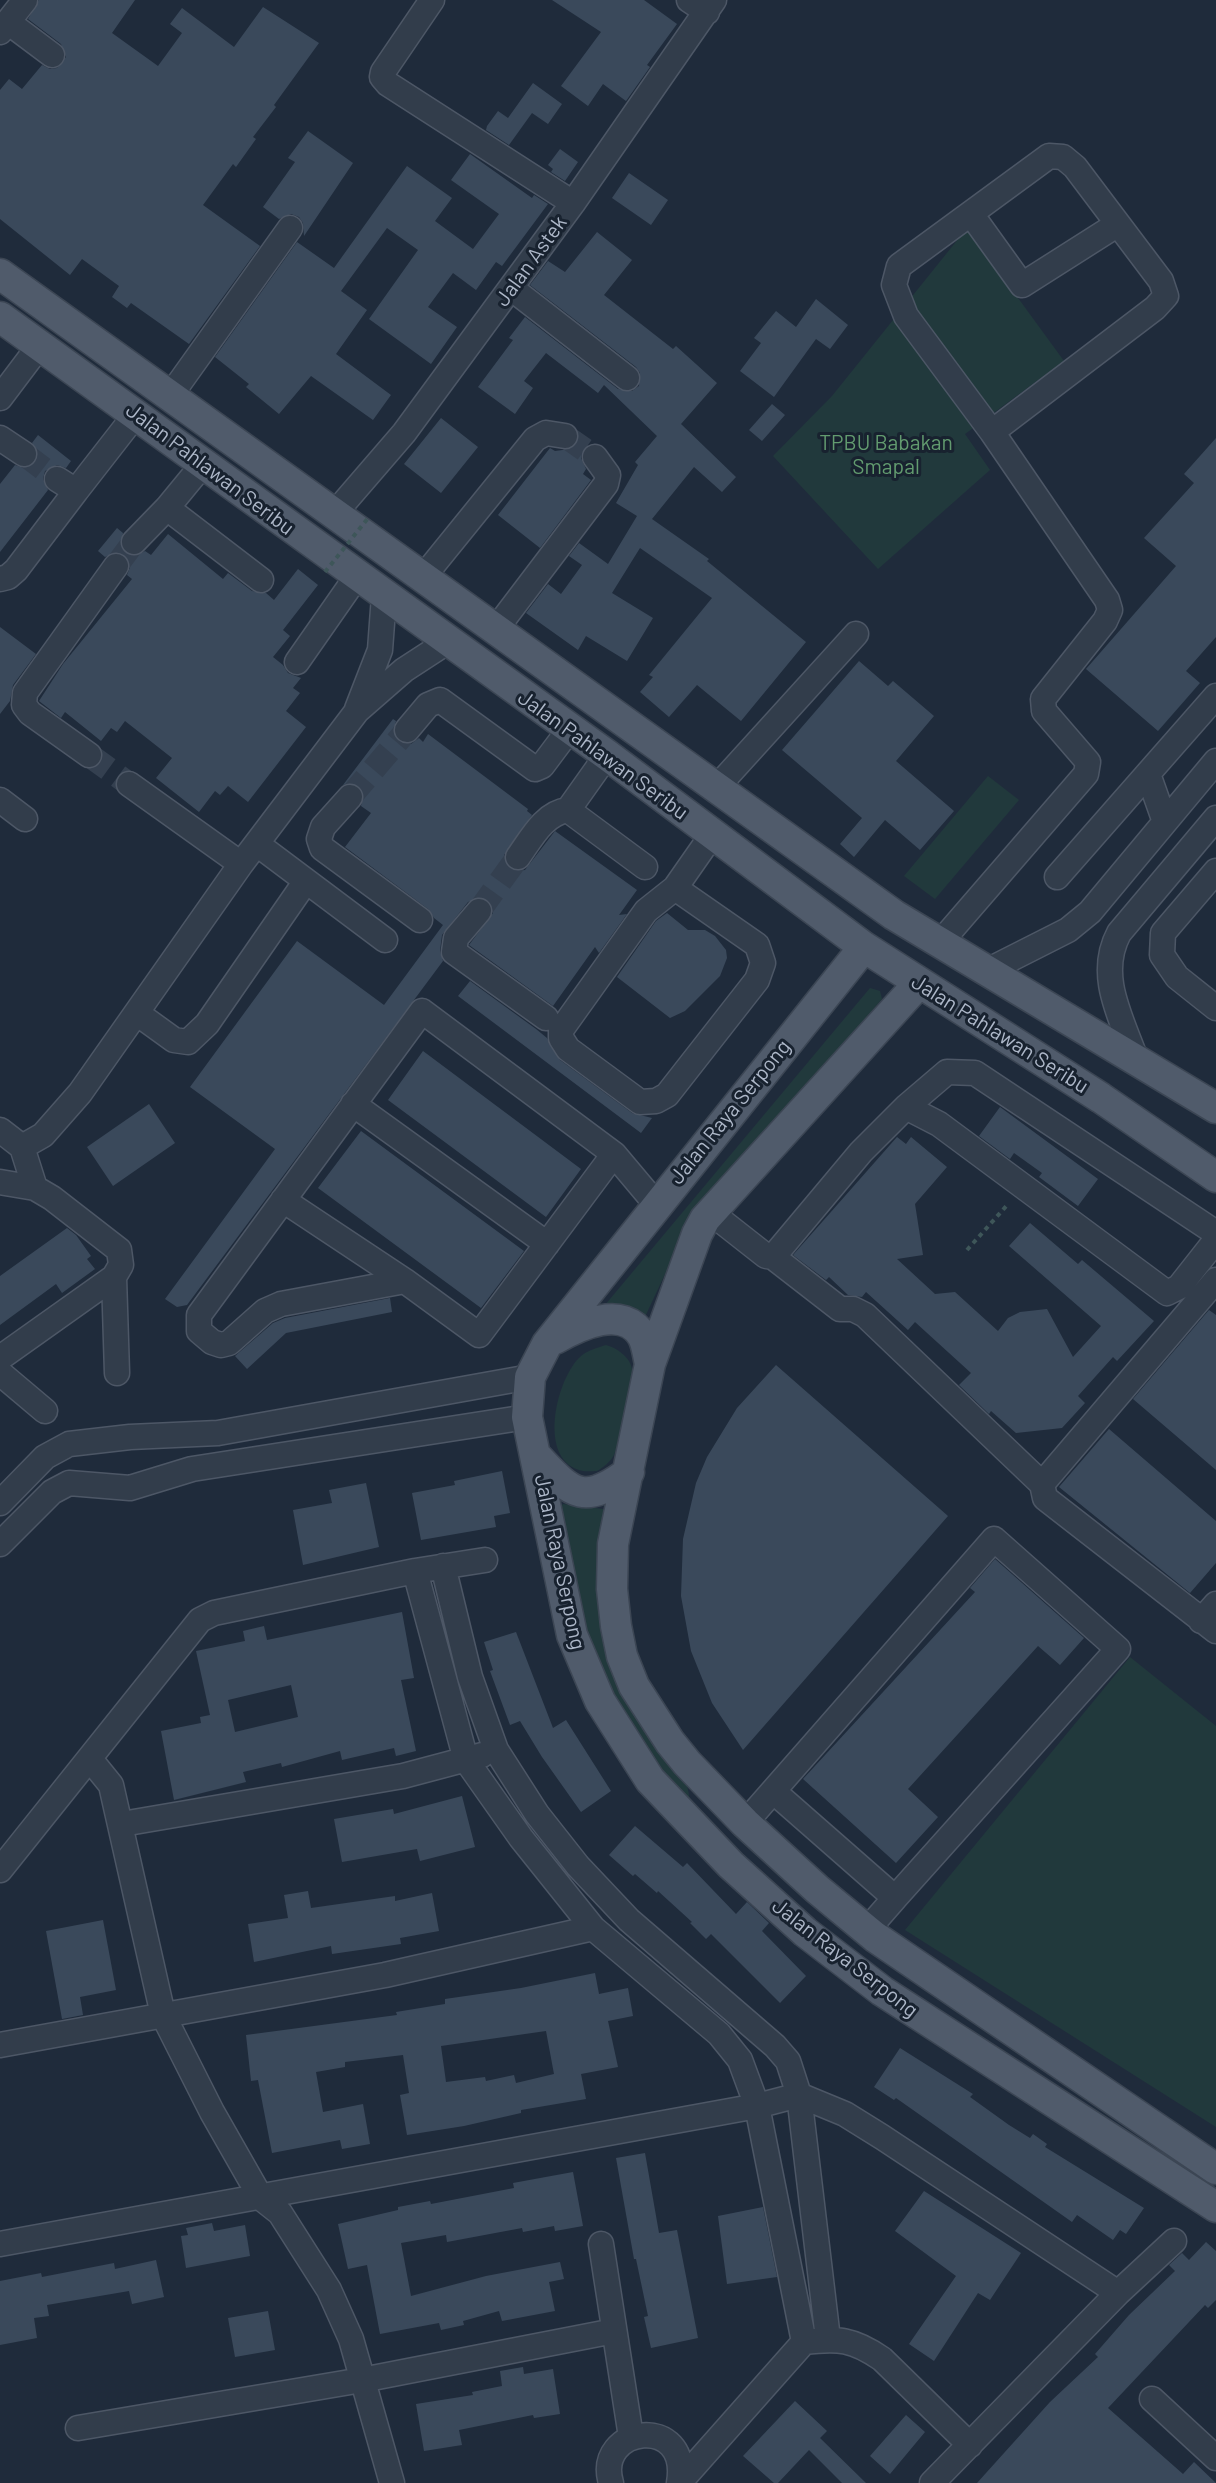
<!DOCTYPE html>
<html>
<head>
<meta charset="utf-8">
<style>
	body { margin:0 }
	canvas { display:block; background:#1f2b3b }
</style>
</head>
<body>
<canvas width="1216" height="2483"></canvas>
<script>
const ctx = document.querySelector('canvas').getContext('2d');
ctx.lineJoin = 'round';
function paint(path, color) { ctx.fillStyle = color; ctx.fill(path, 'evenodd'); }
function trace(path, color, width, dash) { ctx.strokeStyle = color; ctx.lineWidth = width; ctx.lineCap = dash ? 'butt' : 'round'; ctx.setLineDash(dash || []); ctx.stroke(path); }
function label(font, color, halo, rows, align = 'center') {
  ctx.font = font + ' Barlow,sans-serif'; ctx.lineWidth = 6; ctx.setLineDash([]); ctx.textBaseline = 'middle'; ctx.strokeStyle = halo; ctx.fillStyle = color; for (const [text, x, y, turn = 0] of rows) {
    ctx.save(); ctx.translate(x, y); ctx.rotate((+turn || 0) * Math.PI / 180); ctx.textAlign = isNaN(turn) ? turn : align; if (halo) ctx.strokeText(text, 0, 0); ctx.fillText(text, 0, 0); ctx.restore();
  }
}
const green = new Path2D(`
	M967,228L1064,361L965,434L990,470L878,569L773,456L832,396Z
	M988,776L1019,800L935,899L904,876Z
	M870,988L880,991L882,999L724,1185L674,1255L643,1321L605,1305Z
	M606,1345C617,1348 630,1357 632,1369C636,1388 622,1437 614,1455C610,1462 604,1467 597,1471C592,1471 584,1472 579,1470C537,1457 557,1377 581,1356C588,1350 597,1348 606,1345Z
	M563,1504L611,1510L606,1581L687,1785L690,1800L718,1837L633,1737L585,1633L560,1507Z
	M1130,1657L1216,1726V2127L905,1930Z`);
const building = new Path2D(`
	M39,0H135L112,33L158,66L182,33L170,24L182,8L234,47L263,7L319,43L274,105L276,107L253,137L256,139L236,167L233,164L203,205L260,246L189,344L131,303L127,308L112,297L119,286L82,259L70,275L0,219V90L9,79L22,89L42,65L50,69L57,68L66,57L61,44L28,19Z
	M552,0H644L677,24L647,65L650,67L626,101L603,84L588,106L561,86L601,32Z
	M533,83L562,104L548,124L532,113L509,145L486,130L487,126L498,111L508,118Z
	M308,131L353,163L304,236L303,223L299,217L291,214L279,219L263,207L295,162L288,158Z
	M560,149L578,162L565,181L551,172L553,169L548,165Z
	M470,154L532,198L534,195L548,204L502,266L496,262L476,290L453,273L428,307L457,327L431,364L369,319L418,250L387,228L341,291L367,310L336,354L391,395L373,420L311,376L279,414L246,387L249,384L215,357L297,242L334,268L407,166L452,198L435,221L473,249L499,214L451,180Z
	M629,173L668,200L651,225L612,198Z
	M597,232L632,260L604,295L673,349L676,346L717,383L681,424L736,477L722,492L694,467L652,519L709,559L707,561L806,642L741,721L697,685L669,717L640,692L653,677L649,675L712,598L640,548L612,593L653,618L627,661L586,636L578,650L526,613L548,584L561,594L582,565L569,556L579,543L608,564L637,516L616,503L638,465L635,462L657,436L604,385L598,393L546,353L524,381L533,388L515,414L478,387L513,340L509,338L525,317L618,389L632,391L639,386L640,373L636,367L530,285L548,261L565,272Z
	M816,299L848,325L830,349L816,339L774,397L740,371L761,343L754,338L776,311L796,327Z
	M772,404L785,415L762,441L749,430Z
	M441,418L478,447L441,493L404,464Z
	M38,435L71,461L66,468L57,465L45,471L43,479L48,490L0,552V484L15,465L24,468L35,462L38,454L32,443Z
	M579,437L588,445L582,451L581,458L586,469L583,474L591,480L540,548L498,515L550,448L555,451L570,449L576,444Z
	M1216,438V637L1186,671L1200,683L1158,731L1086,669L1176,566L1144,538L1194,483L1184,474Z
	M117,528L123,533L121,546L130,556L138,555L145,551L151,555L168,534L223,579L228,573L252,591L266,593L274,600L298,569L318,585L283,630L290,636L273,657L283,665L288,673L301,678L293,688L300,693L286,711L306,727L248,802L228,786L220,795L215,791L199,812L156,778L172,758L125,721L117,732L111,728L101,741L65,712L61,718L39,701L63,664L132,579L127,575L130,567L125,555L117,552L105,557L98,551Z
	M0,627L36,654L13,685L10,701L0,714Z
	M859,661L888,686L893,681L934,716L896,761L954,811L920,850L885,820L854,857L840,844L862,818L782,750Z
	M393,719L396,721L393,734L398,741L411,744L419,738L423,742L428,734L528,809L527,811L532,815L504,855L509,868L516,871L525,870L555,831L637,890L619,915L627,914L599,953L595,947L553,1006L469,945L493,913L492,906L482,897L468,902L442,935L440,951L443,961L187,1305L177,1307L165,1299L275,1149L190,1087L297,941L384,1005L443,925L434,918L428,909L345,847L371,813L361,806L364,793L360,787L352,783L343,785Z
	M667,913L688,930H705L715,936L726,950L727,958L720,976L685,1011L670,1018L617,977L656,921Z
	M470,981L536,1029L547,1038L560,1060L632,1113L652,1118L641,1133L458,996Z
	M423,1051L581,1169L546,1217L388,1100Z
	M149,1104L175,1143L113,1186L87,1147Z
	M1000,1107L1098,1179L1078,1206L1039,1177L1042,1173L1014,1153L1010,1159L979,1136Z
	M361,1131L524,1251L481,1308L318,1188Z
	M897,1137L906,1144L911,1137L947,1167L915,1204L923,1255L897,1259L935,1294L955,1292L998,1331L1008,1318L1020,1312L1047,1309L1073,1357L1101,1326L1009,1246L1030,1223L1078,1264L1082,1260L1154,1321L1117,1361L1113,1357L1078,1396L1085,1403L1062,1428L1016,1433L991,1411L989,1414L959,1385L971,1373L915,1322L908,1330L866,1292L862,1297L848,1295L829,1277L826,1280L793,1255Z
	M67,1228L76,1235L91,1256L87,1259L95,1269L62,1293L56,1284L0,1325V1276Z
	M390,1298L392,1312L286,1333L247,1369L235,1356L273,1323L285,1318Z
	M1209,1310L1216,1315V1470L1133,1399Z
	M776,1365L948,1516L743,1750L712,1703L691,1651L681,1596L683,1539L696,1483L707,1457L737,1408Z
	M1109,1429L1216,1521V1563L1190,1593L1059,1487Z
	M502,1471L510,1513L494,1516L496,1527L421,1540L412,1493L455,1485L454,1481Z
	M366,1483L379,1547L303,1565L293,1510L332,1503L329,1490Z
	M995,1559L1084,1638L1060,1665L1038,1646L908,1789L938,1817L896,1863L803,1779L975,1592L970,1588Z
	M402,1612L414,1678L401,1680L416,1751L396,1756L394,1748L342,1760L340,1751L282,1767L281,1763L243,1772L246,1782L174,1800L161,1731L201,1723L200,1717L210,1715L196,1651L245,1641L243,1631L264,1626L267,1640ZM291,1685L298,1717L235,1732L228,1700Z
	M516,1632L553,1728L566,1720L611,1791L581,1812L542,1757L520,1721L510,1725L490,1671L493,1670L484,1642Z
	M462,1796L475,1847L420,1861L417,1849L342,1862L334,1819L393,1809L394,1814Z
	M635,1826L683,1867L687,1863L736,1914L747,1902L769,1923L762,1931L806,1976L780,2003L711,1934L706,1939L690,1923L692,1922L658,1891L657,1893L635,1874L633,1876L609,1855Z
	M308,1891L311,1908L395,1896V1901L432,1893L439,1931L400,1938L401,1944L332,1954L331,1946L254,1962L248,1924L288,1918L284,1895Z
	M103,1920L116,1990L80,1997L83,2015L62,2019L46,1931Z
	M595,1973L599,1994L628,1988L633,2016L608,2021L618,2067L581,2074L586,2099L521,2110V2113L464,2126L407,2135L400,2095L409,2093L403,2055L345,2062V2067L316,2072L323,2112L363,2104L370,2144L342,2149L340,2140L272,2153L258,2080L251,2081L246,2035L397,2015L396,2012L445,2004V1999L521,1988ZM546,2031L554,2074L516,2083L514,2075L486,2081L485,2077L446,2082L441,2046Z
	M900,2048L973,2094L970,2097L1009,2125L1030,2138L1033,2134L1047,2144L1045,2147L1144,2208L1126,2234L1120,2230L1113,2240L1077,2215L1072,2222L896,2098L894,2100L874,2087Z
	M645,2153L659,2233L677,2230L698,2338L651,2348L644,2317L648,2316L636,2259H634L616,2158Z
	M573,2172L583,2226L555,2231L554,2226L523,2232L522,2228L447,2242L446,2235L401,2243L411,2296L486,2276L560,2262L564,2279L549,2282L555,2311L502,2321L499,2311L463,2321L464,2325L441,2330L439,2323L380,2334L367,2265L348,2269L338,2224L398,2210V2207L430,2201L431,2204L514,2188L513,2183Z
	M924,2191L1021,2253L990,2300L978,2293L934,2361L909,2344L956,2276L895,2231Z
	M763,2207L777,2277L727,2284L718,2216Z
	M212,2223L214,2231L245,2225L250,2256L186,2268L181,2236L188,2235L186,2228Z
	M1206,2242L1216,2251V2300L1208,2308L1205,2305L1108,2408L1183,2474L1194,2462L1216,2483H977L1050,2402L1098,2357L1095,2354L1129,2315L1175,2271L1169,2265L1182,2253L1189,2260Z
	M156,2260L164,2297L132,2304L129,2291L47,2305L49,2316L34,2318L37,2338L0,2345V2281L41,2273L42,2277L114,2263L115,2269Z
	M268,2311L275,2350L235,2357L228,2318Z
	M523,2367L524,2374L553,2369L560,2414L534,2418L533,2415L459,2430L462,2445L424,2451L416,2404L473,2395L472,2392L502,2386L500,2371Z
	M795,2401L827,2431L820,2438L866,2483H842L809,2450L778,2483H774L743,2456Z
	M906,2415L925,2432L890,2474L870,2456Z`);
const minorTunnel = new Path2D(`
	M565,436L595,457
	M24,454L57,479
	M116,566L134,542
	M89,755L129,784
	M350,797L407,730
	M479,911L518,857`);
const path = new Path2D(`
	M967,1250L1009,1203`);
const minor = new Path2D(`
	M432,0L383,72L382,77L388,84L573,203
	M689,0L707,12
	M8,22L52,55
	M0,32L25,0
	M971,214L1022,285L1118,224
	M511,288L627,378
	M170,396L290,228
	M0,398L40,345
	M0,438L24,454
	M57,479L76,491L136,414
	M167,508L261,580
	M335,513L404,433L573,203L714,0
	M134,542L167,508L204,463
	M424,576L535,439L546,433L565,436
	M0,579L8,577L16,570L76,491
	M496,629L606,484L608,475L595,457
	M297,662L357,576
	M357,709L380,650L384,596
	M407,730L428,705L440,700L535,769L542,766L569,730
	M89,755L30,713L24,705L25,693L116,566
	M607,755L568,810L645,867
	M1148,774L1165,822
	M129,784L241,864
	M717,787L856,634
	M350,797L323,827L319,839L322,848L420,920
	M0,800L25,819
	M257,844L385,940
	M518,857C531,839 544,813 568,810
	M1216,871L1163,933L1162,955L1177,977L1216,1008
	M1057,877L1216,696
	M675,888L757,945L763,963L757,980L667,1095L656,1101L640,1102L568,1049L561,1038V1030L646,911L675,888L712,835
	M479,911L456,938L454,952L546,1018
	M939,944L1086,774L1088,762L1044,711L1043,699L1105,621L1110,610L1107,600L992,432L906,316L894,285L899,266L1049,156L1063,157L1075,167L1161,281L1166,296L1155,308L992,432
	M987,971L1068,930L1090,912L1216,761
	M138,1014L174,1040L188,1042L207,1024L306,881
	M1137,1062C1122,1019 1096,976 1119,933L1216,818
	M353,1104L547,1244
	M906,1107L947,1072L975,1073L1216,1233
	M0,1130L22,1147L43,1135L80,1093L241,864L357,711L404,670L447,642
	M0,1182L35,1188
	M283,1200L405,1281L479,1335L614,1154
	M710,1212L766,1256L773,1257L861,1152L906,1107L939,1124L1167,1293L1179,1287L1216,1240
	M773,1257L840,1309H853L865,1315L1042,1484L1045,1498L1216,1631
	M114,1277L117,1373
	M405,1281L281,1304L265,1311L229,1343L221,1345L212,1342L199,1331V1315L422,1011L614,1154L656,1204
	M0,1358L114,1277L121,1265L119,1250L52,1198L35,1188L22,1147
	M0,1373L45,1411
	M1042,1484L1216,1280
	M0,1503L45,1457L69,1444L130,1437L218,1433L530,1377
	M0,1544L52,1492L69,1483L130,1488L192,1469L527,1417
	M443,1566L470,1677L496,1750L537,1814L578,1866L629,1920L775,2046L788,2061L799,2095L828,2339
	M415,1571L466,1760L521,1838L593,1928L719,2034L740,2060L757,2106L804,2342
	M1201,1621L1216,1604
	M90,1759L111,1785L163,2015L212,2112L261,2198L280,2213L329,2290L351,2339L392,2483
	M745,1823L994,1539L1118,1649L895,1898L773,1791
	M122,1824L403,1776L482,1755
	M0,1870L200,1620L214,1613L415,1571L485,1560
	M867,1930L895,1898
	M0,2045L385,1975L593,1928
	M0,2244L757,2106L799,2095L845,2114L882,2137L1118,2293
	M601,2244L631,2437
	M1152,2399L1216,2458
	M78,2428L362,2380L614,2331
	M611,2483C594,2426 691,2413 679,2483
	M679,2483L804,2342C839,2338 853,2339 882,2359L970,2445
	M932,2483L1118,2293L1174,2241`);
const major = new Path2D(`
	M0,274L894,915L1216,1108
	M0,317L607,755L864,947L1101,1098L1216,1177
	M864,947L547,1344L530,1377L527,1417L572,1635L600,1701L650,1780L731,1865L805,1932L882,1991L1216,2207
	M919,983L705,1219L697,1234L650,1364L613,1544L612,1589L616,1626L622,1656L634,1686L670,1742L687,1763L745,1823L817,1889L875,1937L1216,2169
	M555,1339C578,1326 624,1303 643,1337C647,1345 648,1356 650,1364
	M538,1458C573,1496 585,1505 629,1472`);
const pathBridge = new Path2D(`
	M325,572L369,517`);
const streetNames = [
	["Jalan Astek",531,261,-54],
	["Jalan Pahlawan Seribu",210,469,37],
	["Jalan Pahlawan Seribu",603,755,36],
	["Jalan Pahlawan Seribu",1000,1034,32],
	["Jalan Raya Serpong",730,1112,-51],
	["Jalan Raya Serpong",560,1562,78],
	["Jalan Raya Serpong",845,1958,38]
];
const parkNames = [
	["TPBU Babakan",886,443],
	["Smapal",886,467]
];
paint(green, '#21393c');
paint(building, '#3a495b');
trace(minorTunnel, '#344050', 24, [24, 12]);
trace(minor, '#4d5766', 27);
trace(major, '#3c4654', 33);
trace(path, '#3e5659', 4, [4.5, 4.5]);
trace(minor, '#323d4b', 24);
trace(major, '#505b6b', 30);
trace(pathBridge, '#3e5659', 4, [4.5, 4.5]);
label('21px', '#adb7c8', '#18222f', streetNames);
label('21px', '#629b6f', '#18222f', parkNames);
</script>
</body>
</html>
